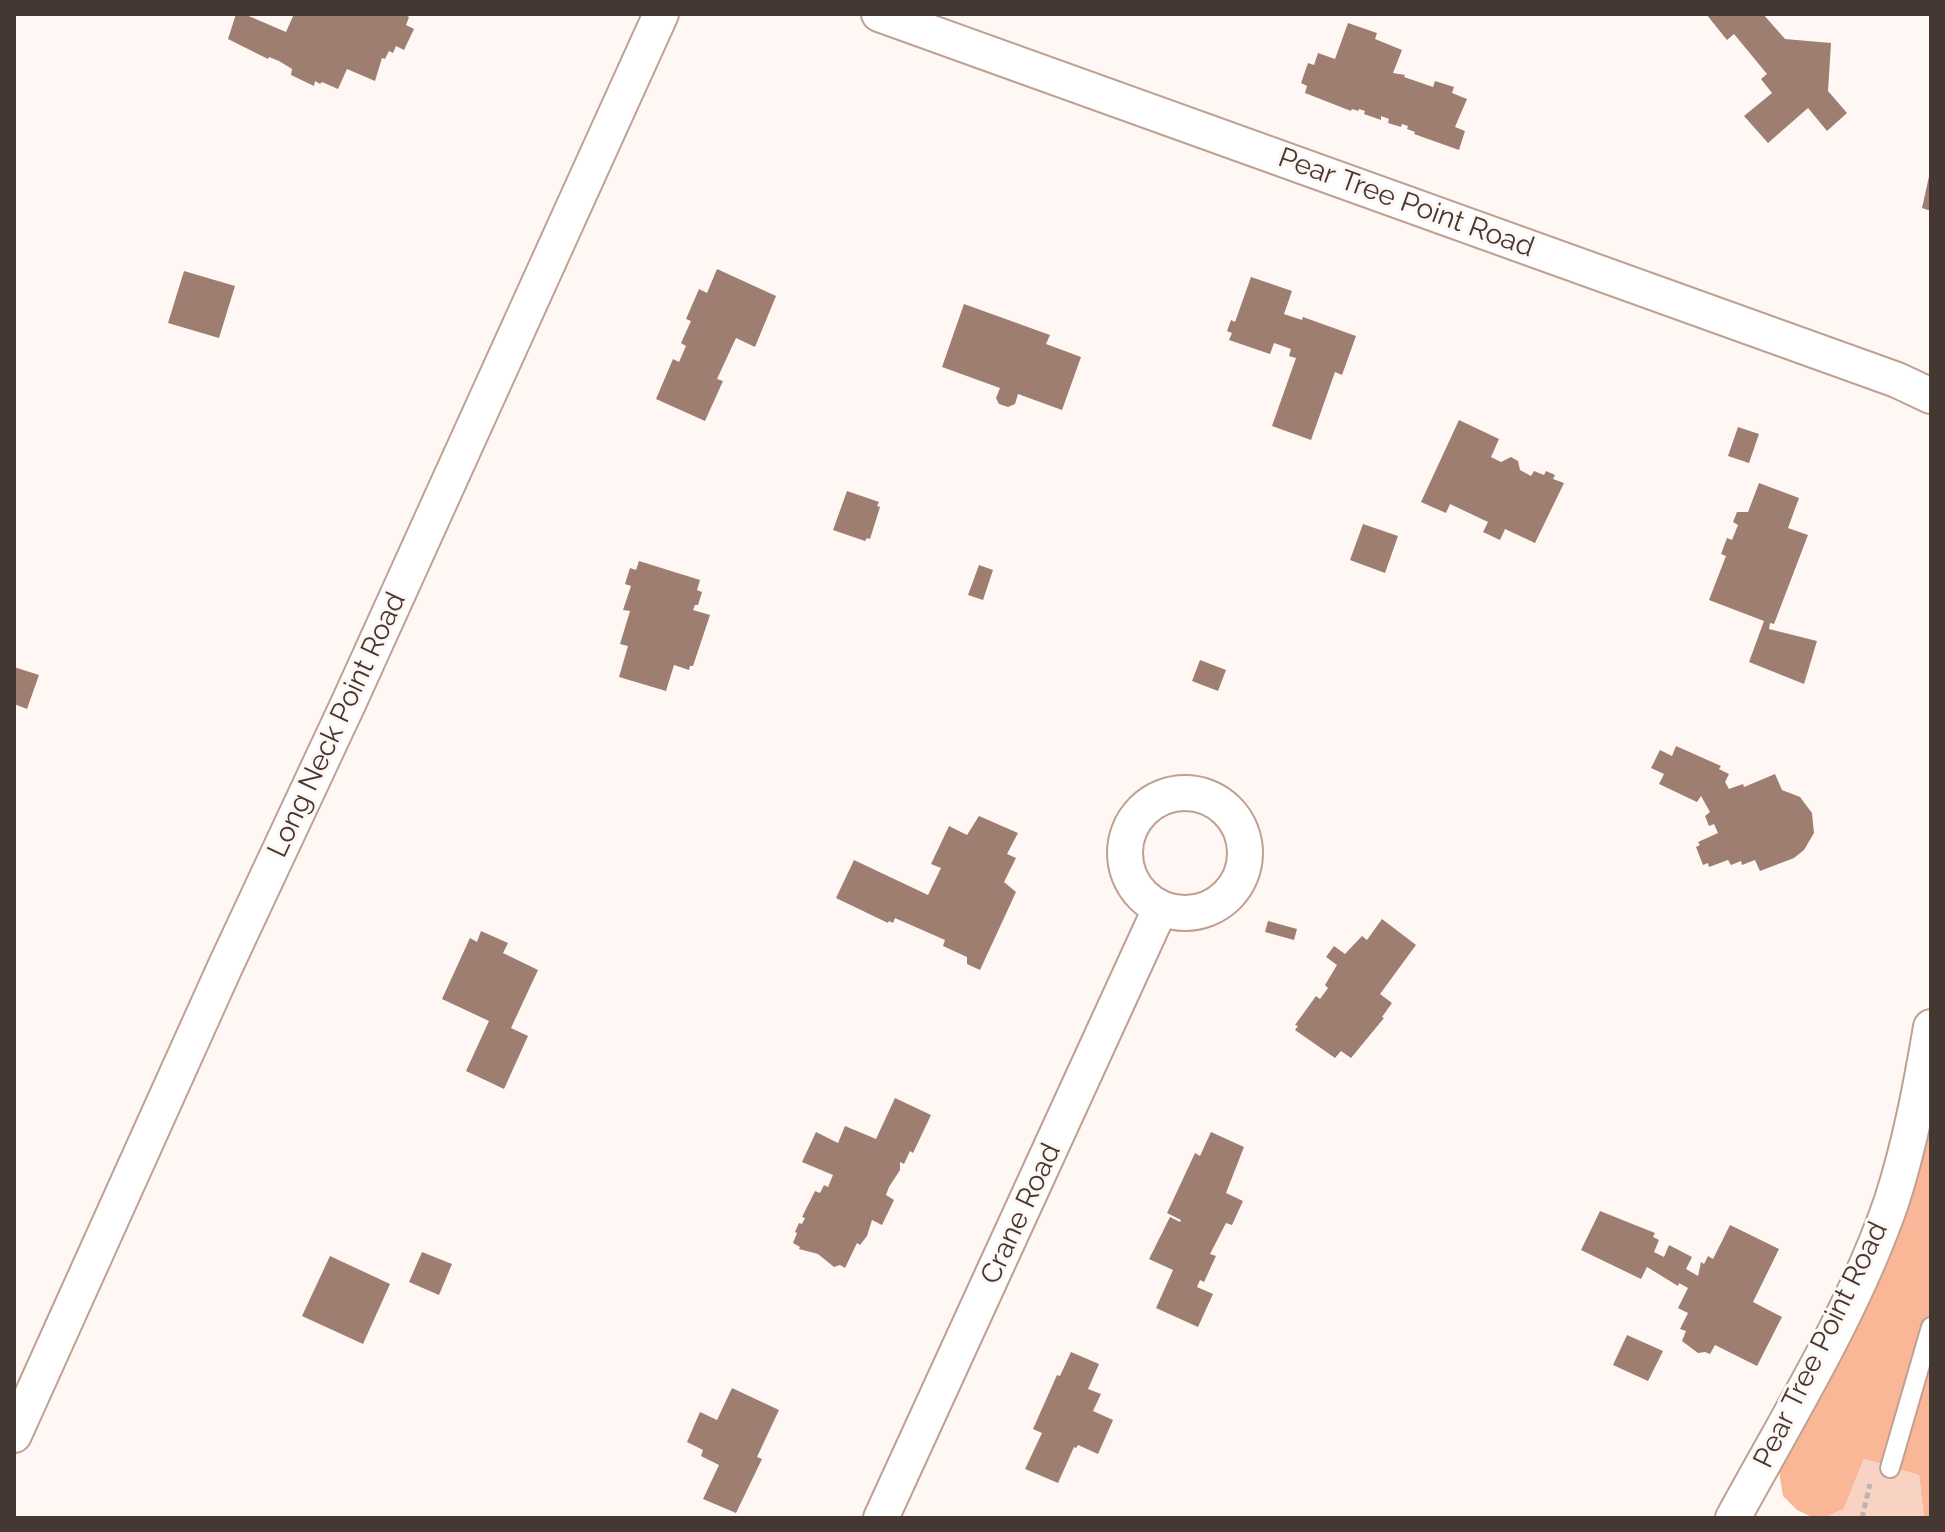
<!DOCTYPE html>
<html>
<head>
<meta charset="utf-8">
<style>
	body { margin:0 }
	#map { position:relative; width:1945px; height:1532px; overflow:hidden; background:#fef7f4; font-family:Raleway,sans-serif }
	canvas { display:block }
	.frame { position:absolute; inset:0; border:16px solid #453731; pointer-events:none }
</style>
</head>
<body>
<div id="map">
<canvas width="1945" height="1532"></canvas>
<div class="frame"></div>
</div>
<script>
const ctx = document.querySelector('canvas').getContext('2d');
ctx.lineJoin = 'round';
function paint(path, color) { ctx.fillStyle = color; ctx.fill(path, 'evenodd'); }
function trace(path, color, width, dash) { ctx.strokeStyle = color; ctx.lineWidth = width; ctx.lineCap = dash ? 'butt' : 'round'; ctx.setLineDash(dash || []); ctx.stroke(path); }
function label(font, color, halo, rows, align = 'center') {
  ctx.font = font + ' Raleway,sans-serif'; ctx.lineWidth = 6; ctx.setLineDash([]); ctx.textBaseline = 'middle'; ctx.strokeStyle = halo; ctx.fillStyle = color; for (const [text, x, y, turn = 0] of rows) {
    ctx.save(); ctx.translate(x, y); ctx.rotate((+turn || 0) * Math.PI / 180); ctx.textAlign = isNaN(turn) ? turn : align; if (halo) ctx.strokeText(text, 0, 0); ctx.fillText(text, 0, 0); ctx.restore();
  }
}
const green = new Path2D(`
	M1931,1126V1518H1924L1919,1475L1864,1459L1844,1509L1824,1518L1812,1517L1797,1510L1783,1496L1779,1471C1838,1360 1905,1251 1931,1126Z`);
const water = new Path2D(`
	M1864,1459L1919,1475L1924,1518H1824L1844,1509Z`);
const building = new Path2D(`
	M236,14H244L286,32L294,14H404L409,17L406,25L414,29L404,50L396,46L393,53L389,51L385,59L382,58L375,81L347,69L338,89L322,82L320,84L315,81L314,86L291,75L292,69L279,61L269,57L268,59L228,39Z
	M1706,14H1763L1785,39L1831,43L1828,91L1847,113L1827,131L1808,108L1768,143L1744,116L1772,93L1761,79L1767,74L1734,34L1727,40Z
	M1348,23L1377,33L1375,39L1402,50L1393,73L1405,75L1404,77L1433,87L1435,81L1454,87L1452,93L1467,99L1455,127L1465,131L1459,150L1414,134L1415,132L1407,129L1408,126L1402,124L1401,127L1388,123L1389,119L1381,116V120L1364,114L1365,111L1359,109L1358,111L1352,109L1351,111L1305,93L1307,86L1301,83L1308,63L1314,65L1318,53L1335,59Z
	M1930,172L1931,173V211L1922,208Z
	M717,269L776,296L755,347L736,338L717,379L723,381L705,421L656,399L673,359L679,362L686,346L681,343L691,321L686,319L699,289L707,293Z
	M184,271L235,286L219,338L168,323Z
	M1251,277L1292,291L1284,314L1302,320L1303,317L1356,336L1342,375L1335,372L1311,440L1272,426L1296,358L1289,356L1291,349L1274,343L1270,354L1229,340L1232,333L1227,331L1231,320L1235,322Z
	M964,304L1050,335L1046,344L1081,357L1062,410L1018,394L1015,404L1008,407L999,404L996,398L1000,388L942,367Z
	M1459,420L1499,439L1491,457L1501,462L1511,457L1518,461L1520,470L1531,476L1534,471L1544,475L1546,471L1555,475L1553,479L1564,483L1535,543L1505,529L1500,540L1483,532L1488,522L1450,504L1446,513L1421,502Z
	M1738,427L1759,434L1749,463L1728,456Z
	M1759,483L1799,498L1788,528L1808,535L1774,624L1770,623L1769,629L1817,641L1804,684L1749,662L1764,621L1709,600L1726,556L1721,554L1727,538L1732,540L1738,525L1733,522L1737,512H1748Z
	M847,491L879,502L877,506L880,507L870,539L867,538L865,541L833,530Z
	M1363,524L1398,536L1385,573L1350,560Z
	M639,561L700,580L697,590L702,592L698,605H695L693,610L710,615L693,666H690L689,670L674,665L666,691L619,677L628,646L620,644L630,611L623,610L631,586L625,584L630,568L636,570Z
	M979,565L993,570L983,600L968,595Z
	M1200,660L1226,670L1218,691L1192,681Z
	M14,667L39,675L27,709L14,704Z
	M1676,746L1721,766L1719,769L1729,774L1725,782L1729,789L1743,784L1744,787L1775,774L1782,790L1800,797L1812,813L1814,833L1804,850L1794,858L1760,871L1755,860L1742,865L1741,861L1731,865L1728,860L1709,867L1708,863L1703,865L1696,847L1700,845L1698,842L1718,833L1714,824L1709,826L1705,816L1710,812L1701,796L1697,802L1659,784L1664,774L1651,768L1660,750L1672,756Z
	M979,816L1018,833L1007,854L1016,858L1004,882L1016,892L980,970L967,964V957L943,946L945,940L895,918L893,923L889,921L888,923L836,898L854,860L928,895L941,868L931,864L949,826L967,835Z
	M1382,919L1416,945L1380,994L1392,1003L1382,1017L1384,1018L1351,1058L1341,1051L1335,1058L1295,1030L1298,1026L1295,1025L1316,996L1320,999L1328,988L1325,985L1337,965L1326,957L1334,946L1345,954L1362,936L1367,940Z
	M1268,921L1297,929L1294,940L1265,932Z
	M481,931L508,943L503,953L538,970L511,1028L528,1036L504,1089L466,1071L489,1021L442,999L470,938L477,942Z
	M895,1098L931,1115L913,1153L910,1151L904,1164L900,1162V1170L889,1187L886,1195L894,1200L882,1225L872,1220L867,1236L860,1245L857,1243L845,1268L840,1265L834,1267L818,1254L799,1249L800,1247L793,1243L797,1233L795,1232L799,1223L802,1224L805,1218L802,1217L815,1191L820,1193L824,1185L828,1187L833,1175L802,1162L816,1132L838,1143L845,1126L876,1139Z
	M1211,1132L1244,1147L1226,1193L1243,1201L1232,1225L1226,1223L1210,1254L1216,1256L1204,1282L1200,1280L1197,1287L1213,1294L1198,1327L1156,1308L1173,1270L1149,1259L1170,1217L1180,1222L1181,1220L1167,1213L1195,1153L1200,1156Z
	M1600,1211L1655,1233L1653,1237L1659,1240L1654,1252L1664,1257L1669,1245L1692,1257L1686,1269L1698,1276L1701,1262L1704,1264L1708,1256L1713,1259L1730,1225L1779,1249L1753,1302L1782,1317L1757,1366L1715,1345L1710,1354L1705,1352L1698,1353L1682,1341L1686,1331L1680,1329L1688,1313L1678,1308L1688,1288L1679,1283L1678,1286L1647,1267L1641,1279L1581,1250Z
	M422,1252L452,1264L439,1295L409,1282Z
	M330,1256L390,1284L363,1344L302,1316Z
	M1627,1335L1663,1351L1648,1381L1613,1365Z
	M1071,1352L1099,1364L1088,1389L1101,1394L1093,1411L1113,1420L1098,1454L1078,1445L1076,1448L1074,1447L1058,1483L1025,1469L1042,1433L1033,1429L1057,1375L1060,1376Z
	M732,1388L779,1410L757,1457L762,1459L736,1513L703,1499L719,1465L701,1456L703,1450L687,1442L700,1412L717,1420Z`);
const path = new Path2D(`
	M1862,1518L1870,1484`);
const lane = new Path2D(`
	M1890,1468L1931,1327`);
const street = new Path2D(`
	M879,14L1897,380L1931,396
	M1125 853a60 60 0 1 1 120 0a60 60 0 1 1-120 0Z
	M14,1435L225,967L349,702L661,14
	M881,1518L1160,909
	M1733,1518C1788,1417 1855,1309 1892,1200C1910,1144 1921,1086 1931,1027`);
const streetNames = [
	["Pear Tree Point Road",1406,203,20],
	["Long Neck Point Road",337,725,-65],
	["Crane Road",1021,1214,-65],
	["Pear Tree Point Road",1821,1345,-64]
];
paint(green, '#fab798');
paint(water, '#f8d2c2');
paint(building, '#9e7e70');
trace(lane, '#c0a091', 22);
trace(street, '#c0a091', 38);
trace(path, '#bdb4b0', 5, [6, 4]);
trace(lane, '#fff', 18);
trace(street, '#fff', 34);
label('28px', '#453731', '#fef7f4', streetNames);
</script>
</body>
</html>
